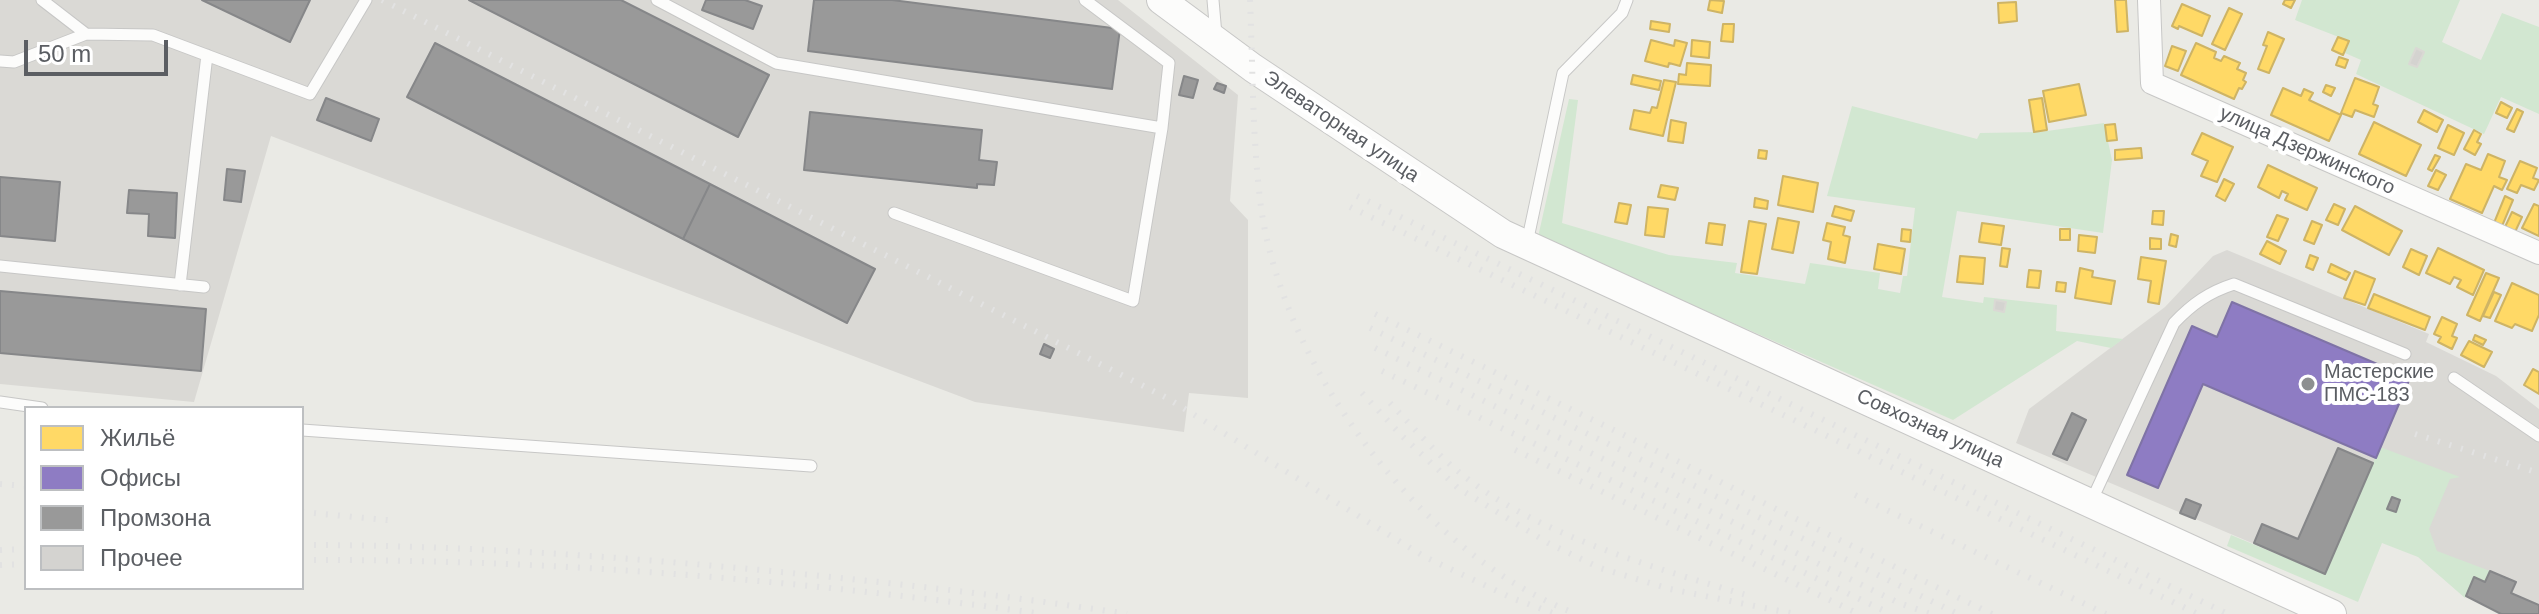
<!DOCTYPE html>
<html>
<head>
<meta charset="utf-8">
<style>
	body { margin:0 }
	#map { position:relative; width:2539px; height:614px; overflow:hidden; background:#eaeae5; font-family:Helvetica,sans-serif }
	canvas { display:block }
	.legend { position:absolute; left:24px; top:406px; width:280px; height:184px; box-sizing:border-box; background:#fff; border:2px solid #bdbfc1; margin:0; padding:10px 14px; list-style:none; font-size:24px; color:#5b5e63 }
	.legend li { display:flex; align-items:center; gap:16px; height:40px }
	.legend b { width:40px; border:2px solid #bdbfc1 }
	.scale { position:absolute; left:24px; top:40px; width:144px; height:36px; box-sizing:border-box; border:4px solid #5b5e63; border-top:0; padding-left:10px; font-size:24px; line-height:28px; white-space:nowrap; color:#5b5e63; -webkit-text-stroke:6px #fff; paint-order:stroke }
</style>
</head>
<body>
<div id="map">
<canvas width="2539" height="614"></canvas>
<ul class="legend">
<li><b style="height:22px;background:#ffd966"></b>Жильё</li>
<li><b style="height:22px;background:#8e7cc3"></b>Офисы</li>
<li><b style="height:22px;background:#999"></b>Промзона</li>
<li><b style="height:22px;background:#d4d3d0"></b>Прочее</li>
</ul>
<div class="scale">50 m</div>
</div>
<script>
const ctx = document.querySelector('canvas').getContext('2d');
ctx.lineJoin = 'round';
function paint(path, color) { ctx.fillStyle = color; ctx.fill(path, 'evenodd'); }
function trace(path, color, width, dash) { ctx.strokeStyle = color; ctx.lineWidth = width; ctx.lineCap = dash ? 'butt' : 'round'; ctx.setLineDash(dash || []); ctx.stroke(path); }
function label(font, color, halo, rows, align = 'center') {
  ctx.font = font + ' Helvetica,sans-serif'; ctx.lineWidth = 8; ctx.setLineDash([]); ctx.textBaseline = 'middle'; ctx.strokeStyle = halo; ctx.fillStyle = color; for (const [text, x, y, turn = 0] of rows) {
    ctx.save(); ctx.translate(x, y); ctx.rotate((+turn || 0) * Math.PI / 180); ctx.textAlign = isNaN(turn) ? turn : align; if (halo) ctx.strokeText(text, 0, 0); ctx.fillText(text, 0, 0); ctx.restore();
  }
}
const industrial = new Path2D(`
	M0,0H1118L1238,95L1230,201L1248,220V398L1189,393L1184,432L975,402L271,136L194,402L0,384Z
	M2227,250L2429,334L2426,342L2496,376L2539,409V614L2502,612L2466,596L2467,593L2356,505L2325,574L2016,443L2029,409L2165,307L2213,256Z`);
const green = new Path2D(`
	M2302,0H2460L2442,42L2481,60L2502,13L2539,27V114L2501,97L2484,134L2356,74L2361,60L2345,53L2349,41L2295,20Z
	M1569,99L1578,100L1562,223L1669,255L1737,263L1735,273L1805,284L1810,263L1880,273L1878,289L1900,293L1903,276H1907L1915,208L1827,196L1852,106L1977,139L1980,133L2040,132L2104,123L2112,160L2103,233L1957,211L1942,297L1983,303L1984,297L2057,305L2056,331L2123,339L2111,348L2077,341L1953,420L1538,237Z
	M2380,447L2460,477L2450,479L2429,529L2437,551L2490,571L2485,582L2474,577L2465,598L2418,557L2382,543L2358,602L2227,546L2231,535L2325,574Z`);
const homes = new Path2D(`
	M1710,0L1724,1L1722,13L1708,10Z
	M2115,0H2126L2128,31L2117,32Z
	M2285,0H2295L2291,8L2283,4Z
	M2016,2L2017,21L1999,23L1998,3Z
	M2182,4L2210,16L2202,36L2179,26L2178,29L2172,26Z
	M2229,8L2242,14L2225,50L2212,44Z
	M1651,21L1670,24L1669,32L1650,29Z
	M1723,24H1734L1733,42L1721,41Z
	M2268,32L2284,39L2269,73L2258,69L2267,46L2263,45Z
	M2338,37L2349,41L2343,55L2332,50Z
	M1651,40L1674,46L1675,40L1687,43L1680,66L1669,63L1668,67L1645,61Z
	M1692,40L1710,42L1709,58L1691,56Z
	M2196,43L2216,52L2214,58L2221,61L2224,56L2240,63L2237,69L2246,73L2243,80L2246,82L2242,89L2239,88L2234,99L2181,75Z
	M2172,46L2186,51L2178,71L2165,66Z
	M2339,57L2348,60L2345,68L2336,65Z
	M1687,63L1711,65L1710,86L1678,84L1679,74L1686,75Z
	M1633,75L1661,81L1659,90L1631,84Z
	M2355,78L2379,87L2373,104L2378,106L2374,117L2355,110L2352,117L2341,113Z
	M1664,80L1676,82L1663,136L1630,129L1634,110L1650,113L1652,107L1657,108Z
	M2079,84L2086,115L2049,122L2043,91Z
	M2326,85L2335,88L2331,96L2323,92Z
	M2283,88L2301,96L2304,89L2313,93L2309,100L2341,115L2329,141L2271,115Z
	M2042,98L2047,130L2034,132L2029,100Z
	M2501,102L2512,108L2507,118L2496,113Z
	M2517,109L2523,112L2514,132L2507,129Z
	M2424,110L2443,120L2437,132L2418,122Z
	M1671,120L1686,123L1683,143L1668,141Z
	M2374,122L2421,145L2406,176L2359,154Z
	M2115,124L2117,140L2107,141L2105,125Z
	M2448,125L2464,133L2454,155L2438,148Z
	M2474,130L2481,134L2477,142L2481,144L2475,155L2464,149Z
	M2202,133L2233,147L2217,182L2201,176L2208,161L2192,154Z
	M2141,148L2142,158L2115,160V150Z
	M1759,150L1767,151L1766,159L1758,158Z
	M2488,154L2505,161L2499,177L2507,180L2502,190L2494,186L2482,213L2450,199L2466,164L2481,170Z
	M2435,155L2440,157L2432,171L2428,169Z
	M2520,161L2537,168L2533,178L2539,180L2534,190L2521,185L2517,193L2507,189Z
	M2268,165L2317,188L2307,210L2285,200L2288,194L2282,191L2279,198L2258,187Z
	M2436,170L2446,175L2438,190L2428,186Z
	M1783,176L1818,183L1813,212L1778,205Z
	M2224,179L2234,184L2225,201L2216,196Z
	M1661,185L1678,188L1675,200L1658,197Z
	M2505,196L2513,200L2502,226L2494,223Z
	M1755,198L1768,201L1767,209L1754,207Z
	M1619,203L1631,205L1627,224L1615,222Z
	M2334,204L2345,209L2338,225L2326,220Z
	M2534,204L2539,206V236L2522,228Z
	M1835,206L1854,211L1851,221L1832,216Z
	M2355,206L2402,231L2389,255L2342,230Z
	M1648,207L1668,209L1664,237L1645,235Z
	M2153,211H2164L2163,225L2152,224Z
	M2512,212L2522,217L2515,232L2505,227Z
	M2277,215L2288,219L2278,241L2267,237Z
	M1778,218L1799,222L1793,253L1772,249Z
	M1749,221L1766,224L1757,274L1741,272Z
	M2312,221L2322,225L2314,244L2304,240Z
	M1709,223L1725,225L1722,245L1706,243Z
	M1827,223L1845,227L1843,235L1850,237L1845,263L1828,259L1831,242L1823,240Z
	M1982,223L2004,226L2001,245L1979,242Z
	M1902,229L1911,230L1910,242L1901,241Z
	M2060,229H2070V240H2060Z
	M2171,234L2178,236L2176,247L2169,245Z
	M2079,235L2097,237L2095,253L2078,251Z
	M2150,238L2161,239V249H2150Z
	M2267,241L2286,251L2280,264L2260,254Z
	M1878,244L1905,249L1901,274L1874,269Z
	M2002,248L2010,249L2007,267L2000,266Z
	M2438,248L2484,270L2473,295L2457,287L2461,280L2454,277L2450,284L2426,273Z
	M2411,249L2427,256L2419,275L2403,267Z
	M2310,255L2318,258L2313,270L2306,267Z
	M1960,256L1985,258L1983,284L1957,282Z
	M2141,257L2166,261L2159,304L2148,302L2151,281L2138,279Z
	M2331,264L2350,273L2346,280L2328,272Z
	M2080,268L2093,271L2092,277L2115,281L2111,304L2075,298Z
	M2029,270L2041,271L2039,288L2027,287Z
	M2355,271L2375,279L2365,305L2344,298Z
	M2486,273L2499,278L2480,321L2467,315Z
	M2057,282L2066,283L2065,292L2056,291Z
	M2512,283L2539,295V315L2532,331L2515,324L2512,328L2495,321Z
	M2494,292L2501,295L2490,318L2483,316Z
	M2374,294L2430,317L2425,330L2368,308Z
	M2442,317L2457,324L2452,336L2457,338L2452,349L2438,342L2441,337L2434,334Z
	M2475,335L2486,340L2483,345L2473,340Z
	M2469,341L2492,352L2484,367L2461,355Z
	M2533,369L2539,372V394L2524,385Z`);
const offices = new Path2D(`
	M2232,302L2410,378L2376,458L2203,384L2158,488L2127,475L2192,326L2217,337Z`);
const industry = new Path2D(`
	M202,0H310L290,42Z
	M469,0H621L769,75L738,137Z
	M706,0H745L762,6L753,29L702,10Z
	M814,0H892L1120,29L1112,89L808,51Z
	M435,43L710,184L683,239L407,97Z
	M1184,76L1198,80L1193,98L1179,95Z
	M1217,83L1226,86L1224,93L1214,89Z
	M326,98L379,119L371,141L317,120Z
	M810,112L982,130L979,160L997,162L994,185L977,184V188L804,170Z
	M227,169L245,171L241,202L224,200Z
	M0,177L60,182L55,241L0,236Z
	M710,184L875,269L847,323L683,239Z
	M129,190L177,193L175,238L148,236L149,214L127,213Z
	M0,291L206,309L201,371L0,353Z
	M1044,344L1054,349L1050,358L1040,354Z
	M2072,413L2086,420L2067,460L2053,454Z
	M2338,448L2373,463L2325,574L2254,543L2262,524L2298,539Z
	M2392,497L2400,500L2396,512L2387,509Z
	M2186,499L2201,505L2195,519L2180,513Z
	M2490,571L2516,582L2511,593L2539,605V614H2501L2466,596L2474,577L2485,582Z`);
const building = new Path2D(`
	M2416,48L2424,52L2417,67L2409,64Z
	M1995,300L2006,302L2004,312L1994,310Z`);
const service = new Path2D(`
	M42,0L86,34
	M657,0L776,63L1162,128L1169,63L1085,0
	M1213,0L1216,35
	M0,61L14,62L86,34L153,35L310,94L366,0
	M894,213L1133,301L1162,128
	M1527,243L1563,73L1622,13L1627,0
	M0,266L204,287
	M180,285L207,55
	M2454,378L2539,436
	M0,402L42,408
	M302,430L811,466
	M2091,502L2174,323C2192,304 2209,292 2234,284L2405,354`);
const minor = new Path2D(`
	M2149,0L2152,83L2539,253`);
const tertiary = new Path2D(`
	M1161,0L1253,68L1503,234L2332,614`);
const rail = new Path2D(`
	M382,0L1167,398L1425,557L1512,598L1555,614
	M1250,0C1253,68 1252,139 1261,207C1283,368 1423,557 1577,614
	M1357,196L2228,614
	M1350,207L2198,614
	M1375,314L1992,614
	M1370,328L1958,614
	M1375,348L1899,603L1931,614
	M1382,371L1891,614
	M1362,393L1402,436L1458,488L1548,543L1600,568L1670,589L1795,614
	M1390,403C1414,428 1437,455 1464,476C1538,535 1655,568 1746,595
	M2415,434L2539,473
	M1515,450L1859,614
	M0,484L26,486
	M1855,495L2106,614
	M302,512L397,521
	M302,545C455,545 608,556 761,570C883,582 1005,595 1127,614
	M0,550L26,549
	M302,560C549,559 798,580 1043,614
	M0,565L26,564`);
const markers = [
	[2308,384,8,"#8d8f90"]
];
const streetNames = [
	["Элеваторная улица",1341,127,34],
	["улица Дзержинского",2307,151,24],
	["Совхозная улица",1930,429,25]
];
const poiNames = [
	["Мастерские",2324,372],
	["ПМС-183",2324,395]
];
paint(industrial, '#dad9d5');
paint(green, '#d2e7d1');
paint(homes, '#ffd966');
trace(homes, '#ceb465', 2);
paint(offices, '#8e7cc3');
trace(offices, '#7f73a6', 2);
paint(industry, '#999');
trace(industry, '#868789', 2);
paint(building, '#d4d3d0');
trace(building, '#dad9d4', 2);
trace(service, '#c7c7c6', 13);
trace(minor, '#c7c7c6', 24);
trace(tertiary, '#c7c7c6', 30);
trace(service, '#fcfcfb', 11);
trace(minor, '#fcfcfb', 22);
trace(tertiary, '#fcfcfb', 28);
trace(rail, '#e2e2e2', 6, [2, 10]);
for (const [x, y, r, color] of markers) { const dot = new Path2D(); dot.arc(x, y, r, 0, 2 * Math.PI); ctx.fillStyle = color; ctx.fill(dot); trace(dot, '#fff', 3); }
label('20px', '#5b5e63', '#fff', streetNames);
label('20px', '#5b5e63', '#fff', poiNames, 'left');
</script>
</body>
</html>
